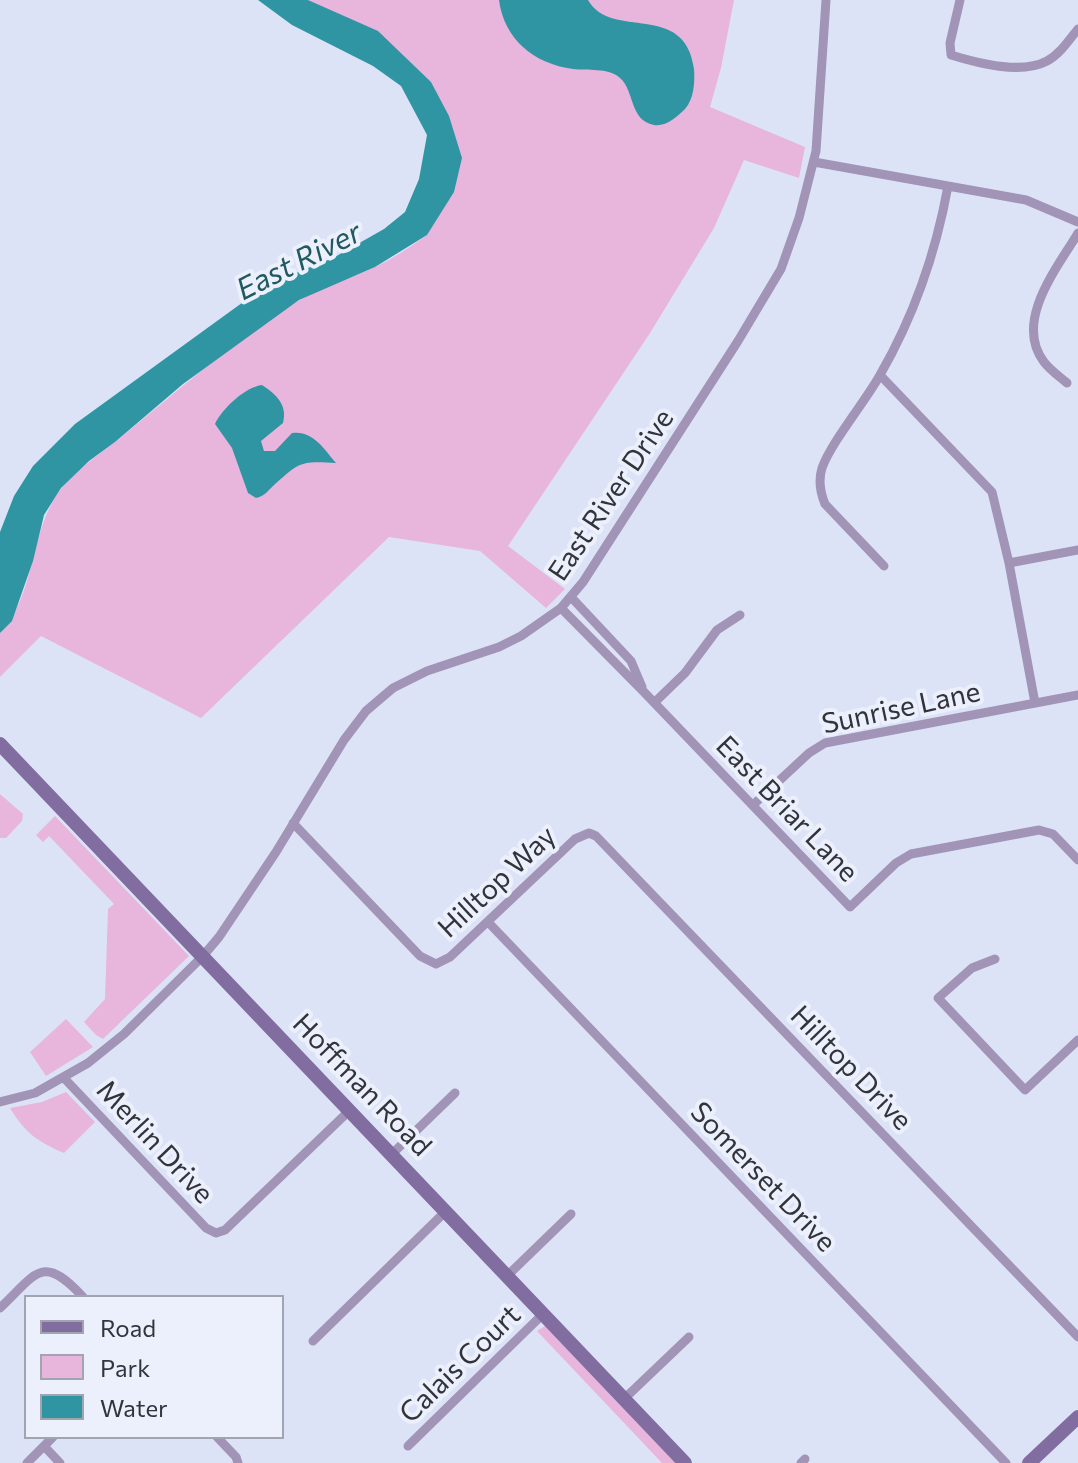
<!DOCTYPE html>
<html>
<head>
<meta charset="utf-8">
<style>
	body { margin:0 }
	#map { position:relative; width:1078px; height:1463px; overflow:hidden; background:#dde3f6; font-family:Commissioner,sans-serif }
	canvas { display:block }
	.legend { position:absolute; left:24px; top:1295px; width:260px; height:144px; box-sizing:border-box; background:#ecf0fc; border:2px solid #a2a5af; margin:0; padding:10px 14px; list-style:none; font-size:24px; color:#32343b }
	.legend li { display:flex; align-items:center; gap:16px; height:40px }
	.legend b { width:40px; border:2px solid #a2a5af }
</style>
</head>
<body>
<div id="map">
<canvas width="1078" height="1463"></canvas>
<ul class="legend">
<li><b style="height:10px;background:#816d9f"></b>Road</li>
<li><b style="height:22px;background:#e8b5dd"></b>Park</li>
<li><b style="height:22px;background:#3095a3"></b>Water</li>
</ul>
</div>
<script>
const ctx = document.querySelector('canvas').getContext('2d');
ctx.lineJoin = 'round';
function paint(path, color) { ctx.fillStyle = color; ctx.fill(path, 'evenodd'); }
function trace(path, color, width, dash) { ctx.strokeStyle = color; ctx.lineWidth = width; ctx.lineCap = dash ? 'butt' : 'round'; ctx.setLineDash(dash || []); ctx.stroke(path); }
function label(font, color, halo, rows, align = 'center') {
  ctx.font = font + ' Commissioner,sans-serif'; ctx.lineWidth = 8; ctx.setLineDash([]); ctx.textBaseline = 'middle'; ctx.strokeStyle = halo; ctx.fillStyle = color; for (const [text, x, y, turn = 0] of rows) {
    ctx.save(); ctx.translate(x, y); ctx.rotate((+turn || 0) * Math.PI / 180); ctx.textAlign = isNaN(turn) ? turn : align; if (halo) ctx.strokeText(text, 0, 0); ctx.fillText(text, 0, 0); ctx.restore();
  }
}
const green = new Path2D(`
	M308,0H734L721,68L710,107L805,147L799,178L744,160L714,228L650,333L508,546L565,589L546,608L480,551L389,537L201,718L41,636L0,677V633C36,595 29,532 60,490C75,470 96,457 115,442C175,394 232,341 298,301C322,287 350,279 375,267C394,258 410,247 427,235L449,116L326,10Z
	M0,794L23,814L22,821L6,838H0Z
	M55,816L189,956L103,1039L96,1035L84,1022L105,999L108,909L114,904L49,836L43,842L36,835Z
	M66,1019L93,1047L46,1076L30,1052Z
	M66,1092L95,1122L64,1153C38,1142 24,1132 10,1108L42,1102Z
	M545,1326L677,1463H662L537,1331Z`);
const water = new Path2D(`
	M258,0H308L378,31L431,82L449,116L462,158L454,192L427,235L375,267L299,300L183,384L115,442L89,461L61,488L44,515L33,561L12,621L0,633V532L14,496L33,466L75,424L268,284L333,258L384,229L405,212L419,179L427,135L401,86L373,66L292,25Z
	M499,0H588C611,41 685,0 694,69C695,82 694,99 685,109C677,117 666,127 654,125C629,120 635,91 620,78C608,67 587,71 573,69C534,64 504,39 499,0Z
	M262,385C276,394 288,405 283,423L261,441L264,451H275L292,433C313,430 324,449 336,463C299,461 300,462 272,487C267,492 264,496 256,498L248,493L232,448L215,424C222,409 245,387 262,385Z`);
const street = new Path2D(`
	M960,0L950,43L951,55C977,63 1021,75 1047,61C1060,54 1069,40 1078,29
	M814,162L1026,200L1078,222
	M880,375L992,492L1009,563L1035,703
	M1067,383C1060,377 1050,370 1044,362C1013,321 1058,267 1078,233
	M1009,563L1078,550
	M884,566L825,504C820,492 818,481 822,468C832,441 865,402 880,375C914,316 936,252 948,186
	M571,597L631,661L642,687
	M561,608L643,691L850,907L896,863L911,854L1039,830L1053,834L1078,860
	M655,702L685,673L717,630L740,615
	M753,805L809,753L825,743L1078,695
	M293,823L420,956L436,964L450,957L575,839L589,833L596,836L1078,1337
	M488,922L1006,1463
	M995,959L972,968L938,998L1025,1090L1078,1040
	M64,1078L206,1228L216,1233L225,1230L350,1110
	M0,1102L35,1093L88,1063L124,1034L203,956L219,937L276,852L344,740L366,711L393,688L427,671L499,647L521,636L561,608L583,582L738,341L781,269L799,218L816,151L826,0
	M392,1154L455,1093
	M507,1276L571,1214
	M0,1308C37,1273 42,1253 83,1297
	M313,1341L446,1211
	M624,1399L689,1337
	M217,1437L236,1457L238,1463
	M44,1446L60,1463
	M408,1446L543,1314
	M27,1463L53,1437
	M801,1463L805,1459`);
const secondary = new Path2D(`
	M0,744L685,1463
	M1029,1463L1078,1417`);
const streetNames = [
	["East River Drive",611,495,-56],
	["Sunrise Lane",901,708,-12],
	["East Briar Lane",787,809,46],
	["Hilltop Way",497,882,-43],
	["Hilltop Drive",851,1068,46],
	["Hoffman Road",362,1085,46],
	["Merlin Drive",155,1142,47],
	["Somerset Drive",763,1177,46],
	["Calais Court",460,1364,-44]
];
const waterNames = [
	["East River",299,261,-27]
];
paint(green, '#e8b5dd');
paint(water, '#3095a3');
trace(street, '#a194b6', 9);
trace(secondary, '#816d9f', 14);
label('28px', '#32343b', '#ecf0fc', streetNames);
label('italic 30px', '#225961', '#ecf0fc', waterNames);
</script>
</body>
</html>
